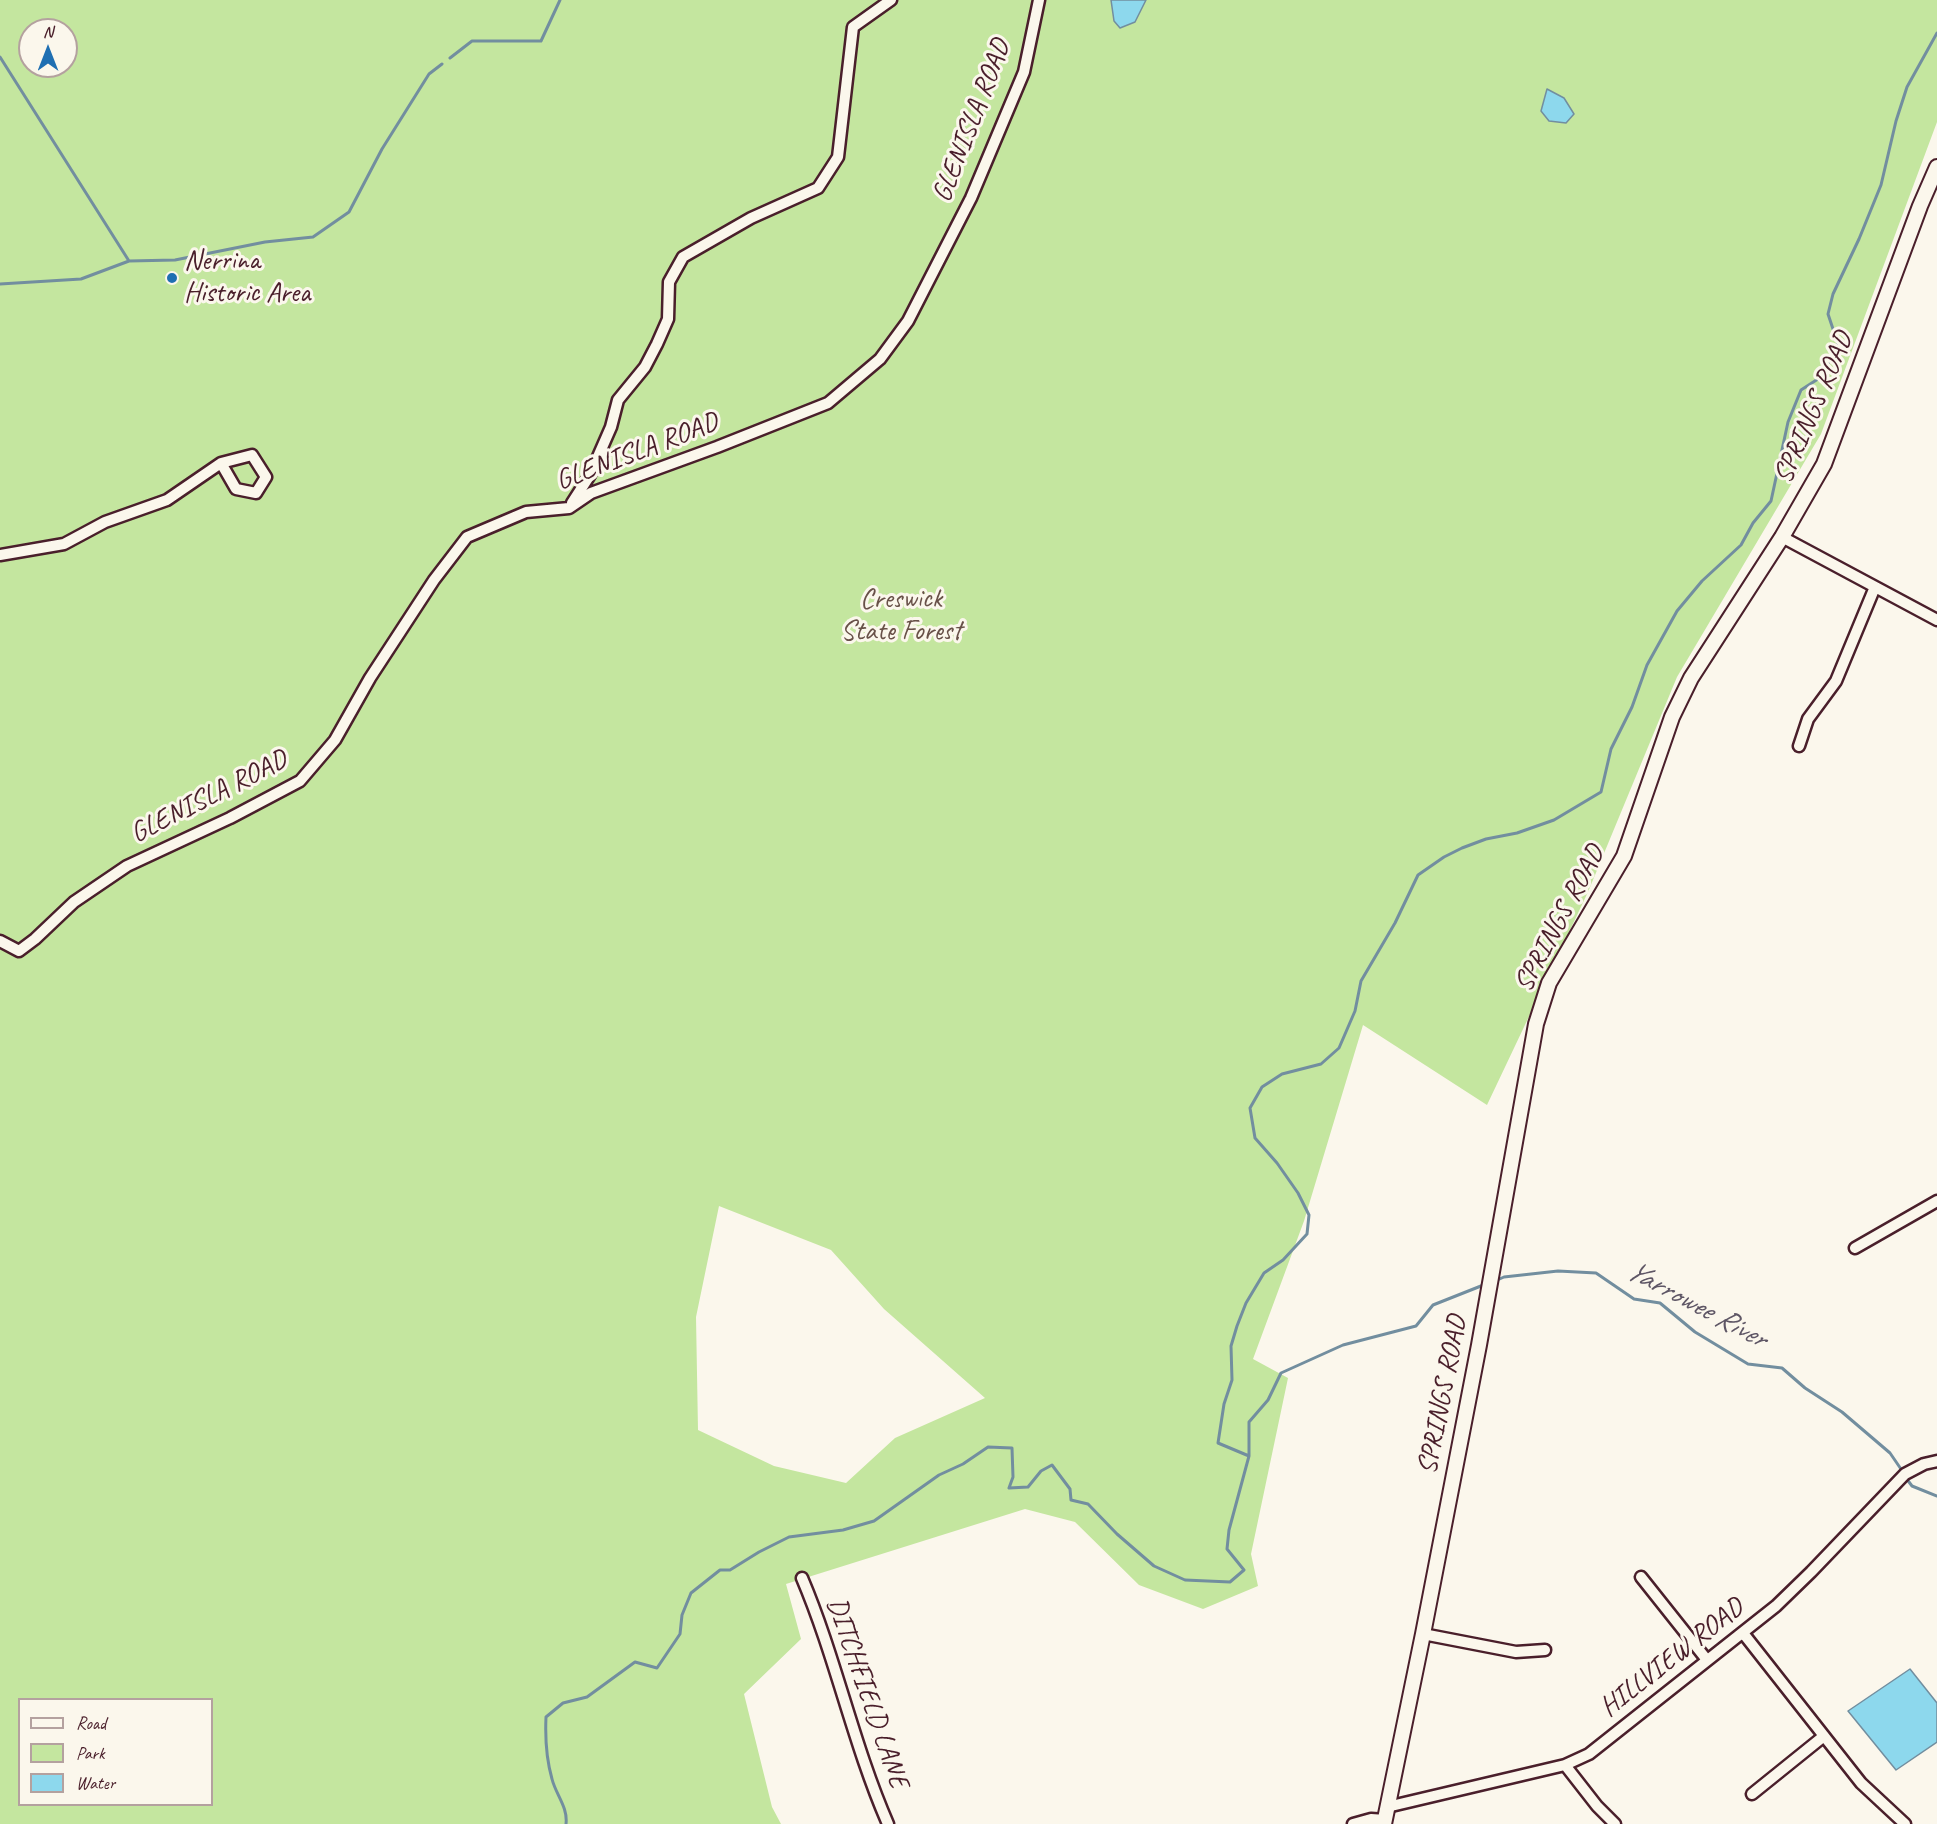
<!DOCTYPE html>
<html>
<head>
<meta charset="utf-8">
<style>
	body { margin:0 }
	#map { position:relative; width:1937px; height:1824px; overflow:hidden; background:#fbf7ec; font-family:Caveat,sans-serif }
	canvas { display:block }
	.legend { position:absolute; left:18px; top:1698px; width:195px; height:108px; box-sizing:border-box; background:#fbf7ec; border:2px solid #b4a19f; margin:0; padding:8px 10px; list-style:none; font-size:18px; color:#4a1f2b }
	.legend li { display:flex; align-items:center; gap:12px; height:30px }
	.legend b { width:30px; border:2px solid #b4a19f }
	.north { position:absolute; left:18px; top:18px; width:60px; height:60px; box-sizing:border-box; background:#fbf7ec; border:2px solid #b4a19f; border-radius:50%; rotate:0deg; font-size:16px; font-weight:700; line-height:24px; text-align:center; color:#4a1f2b }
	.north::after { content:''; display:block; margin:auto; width:21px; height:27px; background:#1f6fb2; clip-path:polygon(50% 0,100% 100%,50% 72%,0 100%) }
</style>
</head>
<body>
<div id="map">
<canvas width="1937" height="1824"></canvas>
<ul class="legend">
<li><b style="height:8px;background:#fbf7ec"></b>Road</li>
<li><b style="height:16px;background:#c4e69f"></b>Park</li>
<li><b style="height:16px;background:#8dd8ed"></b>Water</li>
</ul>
<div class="north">N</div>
</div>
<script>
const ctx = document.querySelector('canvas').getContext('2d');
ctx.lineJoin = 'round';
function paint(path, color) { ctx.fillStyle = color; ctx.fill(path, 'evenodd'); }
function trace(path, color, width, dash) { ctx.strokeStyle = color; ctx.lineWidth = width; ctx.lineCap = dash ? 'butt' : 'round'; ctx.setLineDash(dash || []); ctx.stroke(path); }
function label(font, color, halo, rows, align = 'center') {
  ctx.font = font + ' Caveat,sans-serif'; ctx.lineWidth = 6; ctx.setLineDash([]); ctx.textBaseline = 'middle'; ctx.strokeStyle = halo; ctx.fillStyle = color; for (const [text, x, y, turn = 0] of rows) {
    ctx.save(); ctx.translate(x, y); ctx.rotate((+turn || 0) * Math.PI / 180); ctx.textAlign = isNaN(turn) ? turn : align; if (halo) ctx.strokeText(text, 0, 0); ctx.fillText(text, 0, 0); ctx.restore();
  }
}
const green = new Path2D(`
	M0,0H1937V122L1821,434L1677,677L1588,892L1487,1105L1363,1025L1304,1221L1253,1359L1288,1378L1251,1554L1258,1586L1203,1609L1139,1585L1075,1522L1025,1509L786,1584L801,1639L744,1694L772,1807L781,1824H0ZM30,30H66V66H30ZM719,1206L831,1250L884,1309L985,1398L895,1438L846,1483L774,1466L698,1430L696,1317ZM20,1700H212V1804H20Z`);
const water = new Path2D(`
	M1111,0H1146L1135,22L1120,28L1114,21Z
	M1547,89L1564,98L1574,114L1566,123L1549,121L1541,111Z
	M1910,1669L1937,1703V1742L1896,1770L1848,1711Z`);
const stream = new Path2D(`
	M0,57L129,261
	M450,58L472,41H541L560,0
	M0,284L81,279L129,261L175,260L265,242L313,237L349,212L382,149L429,74L442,64
	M1495,1281L1504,1277L1558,1271L1596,1273L1634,1299L1660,1303L1695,1332L1748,1364L1782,1368L1805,1388L1842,1412L1890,1453L1903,1472
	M1249,1456L1218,1443L1224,1404L1232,1380L1231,1346L1237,1326L1246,1303L1264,1273L1283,1260L1307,1234L1309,1215L1298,1193L1277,1163L1255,1138L1250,1108L1262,1087L1282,1074L1321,1064L1339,1048L1355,1011L1361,981L1395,923L1418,875L1444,857L1462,848L1486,839L1517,833L1554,820L1601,792L1611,749L1632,707L1647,665L1677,611L1702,581L1741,545L1753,523L1771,501L1788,422L1801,390L1821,377L1838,344L1828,314L1833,294L1859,239L1881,185L1896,121L1907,87L1937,33
	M1906,1478L1912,1486L1937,1496
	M566,1824C568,1807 556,1795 552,1779C546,1758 545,1739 546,1717L563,1703L587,1697L635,1662L657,1668L680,1634L682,1615L691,1593L720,1570H730L759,1552L789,1537L843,1530L874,1521L939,1475L963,1464L988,1447L1012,1448L1013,1477L1009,1488L1028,1487L1041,1471L1052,1465L1070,1489L1071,1500L1088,1504L1117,1534L1154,1566L1185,1580L1230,1582L1244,1570L1227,1549L1229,1530L1249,1456V1422L1268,1400L1281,1373L1343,1345L1416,1326L1433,1305L1486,1284`);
const minor = new Path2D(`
	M572,503L590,475L611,427L618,400L645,367L657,344L668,319L669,282L683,257L751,218L818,188L838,157L853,27L891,0
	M1782,537L1937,620
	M0,555L64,544L105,522L167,500L221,463L252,455L266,477L256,493L236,489L221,463
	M1799,746L1808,719L1836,681L1875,587
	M0,941L19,951L35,939L74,902L127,866L230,818L300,781L335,740L370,678L434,580L467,537L526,512L569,508L591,493L717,447L828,403L880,359L908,321L971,198L1024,72L1039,0
	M1855,1248L1937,1201
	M1641,1577L1707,1660
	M802,1578C836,1658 853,1744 888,1824
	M1743,1633L1861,1783L1905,1824
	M1423,1634L1516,1652L1545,1650
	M1565,1765L1597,1806L1615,1824
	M1752,1794L1824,1736
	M1387,1807L1565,1765L1589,1754L1776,1606L1811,1572L1905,1474L1924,1464L1937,1461
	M1353,1824L1371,1819L1385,1820`);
const tertiary = new Path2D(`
	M1384,1824L1423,1634L1479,1345L1536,1024L1549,983L1624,856L1672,717L1691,678L1782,537L1824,464L1920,206L1937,167`);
const markers = [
	[172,278,6,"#1f6fb2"]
];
const streetNames = [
	["GLENISLA ROAD",972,121,-69],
	["SPRINGS ROAD",1814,408,-67],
	["GLENISLA ROAD",637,452,-21],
	["GLENISLA ROAD",209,797,-27],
	["SPRINGS ROAD",1560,919,-62],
	["SPRINGS ROAD",1443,1395,-79],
	["HILLVIEW ROAD",1672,1658,-38],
	["DITCHFIELD LANE",867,1693,71]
];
const poiNames = [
	["Nerrina",184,262],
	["Historic Area",184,294]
];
const parkNames = [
	["Creswick",901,600],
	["State Forest",901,632]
];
const waterNames = [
	["Yarrowee River",1696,1305,28]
];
paint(green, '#c4e69f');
paint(water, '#8dd8ed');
trace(water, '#728e9f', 1.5);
trace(stream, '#728e9f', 3);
trace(minor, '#4a1f2b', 15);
trace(tertiary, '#4a1f2b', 18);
trace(minor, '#fbf7ec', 10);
trace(tertiary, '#fbf7ec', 14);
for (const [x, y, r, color] of markers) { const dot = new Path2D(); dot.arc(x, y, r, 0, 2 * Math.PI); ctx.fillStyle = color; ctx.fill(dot); trace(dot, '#fbf7ec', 2); }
label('28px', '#4a1f2b', '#fbf7ec', streetNames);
label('28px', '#4a1f2b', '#fbf7ec', poiNames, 'left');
label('28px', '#685148', '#fbf7ec', parkNames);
label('italic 30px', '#5e5665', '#fbf7ec', waterNames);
</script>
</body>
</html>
